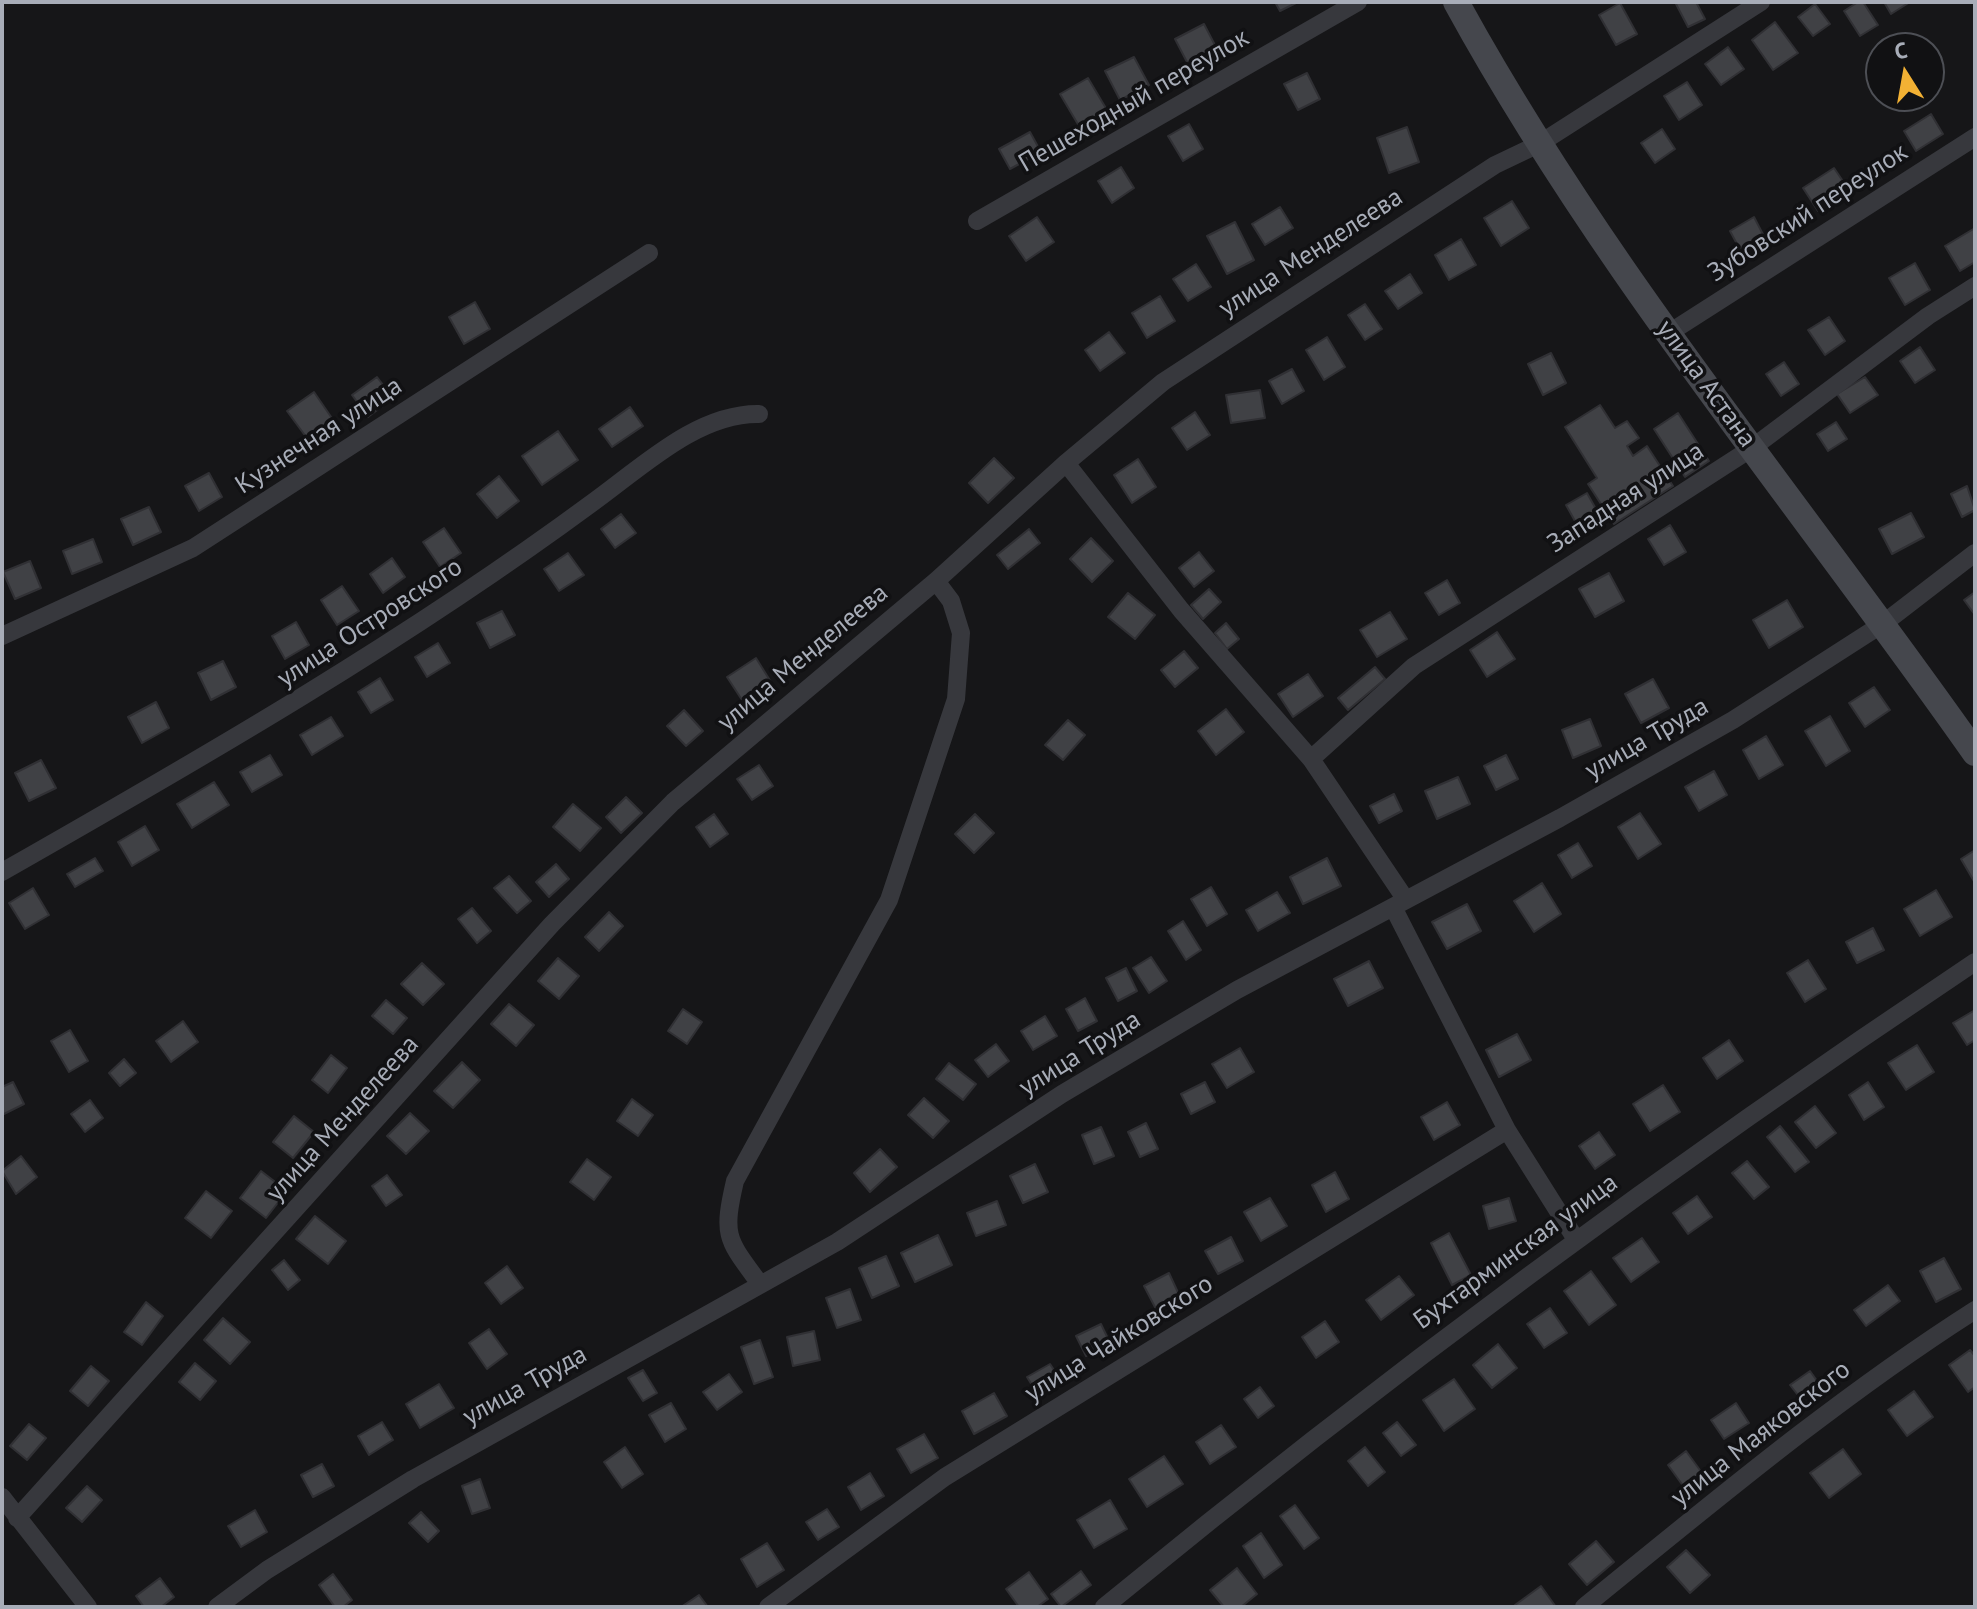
<!DOCTYPE html>
<html>
<head>
<meta charset="utf-8">
<style>
	body { margin:0 }
	#map { position:relative; width:1977px; height:1609px; overflow:hidden; background:#161618; font-family:"PT Sans",sans-serif }
	canvas { display:block }
	.frame { position:absolute; inset:0; border:4px solid #a8adb8; pointer-events:none }
	.north { position:absolute; left:1865px; top:32px; width:80px; height:80px; box-sizing:border-box; background:#111113; border:2px solid #4d4f55; border-radius:50%; rotate:349deg; font-size:22px; font-weight:700; line-height:32px; text-align:center; color:#a8adb8 }
	.north::after { content:''; display:block; margin:auto; width:28px; height:36px; background:#f2b134; clip-path:polygon(50% 0,100% 100%,50% 72%,0 100%) }
</style>
</head>
<body>
<div id="map">
<canvas width="1977" height="1609"></canvas>
<div class="frame"></div>
<div class="north">С</div>
</div>
<script>
const ctx = document.querySelector('canvas').getContext('2d');
ctx.lineJoin = 'round';
function paint(path, color) { ctx.fillStyle = color; ctx.fill(path, 'evenodd'); }
function trace(path, color, width, dash) { ctx.strokeStyle = color; ctx.lineWidth = width; ctx.lineCap = dash ? 'butt' : 'round'; ctx.setLineDash(dash || []); ctx.stroke(path); }
function label(font, color, halo, rows, align = 'center') {
  ctx.font = font + ' "PT Sans",sans-serif'; ctx.lineWidth = 7; ctx.setLineDash([]); ctx.textBaseline = 'middle'; ctx.strokeStyle = halo; ctx.fillStyle = color; for (const [text, x, y, turn = 0] of rows) {
    ctx.save(); ctx.translate(x, y); ctx.rotate((+turn || 0) * Math.PI / 180); ctx.textAlign = isNaN(turn) ? turn : align; if (halo) ctx.strokeText(text, 0, 0); ctx.fillText(text, 0, 0); ctx.restore();
  }
}
const building = new Path2D(`
	M1275,2H1298L1280,11Z
	M1675,2H1696L1705,19L1688,27Z
	M1858,2H1863L1878,25L1860,36L1844,11Z
	M1884,2H1910L1891,14Z
	M1620,3L1637,34L1616,45L1599,15Z
	M1815,4L1830,24L1813,36L1798,17Z
	M1775,22L1798,53L1773,70L1752,40Z
	M1204,24L1217,49L1188,64L1175,39Z
	M1728,47L1744,69L1721,85L1705,64Z
	M1134,57L1149,85L1120,100L1105,71Z
	M1307,73L1320,99L1298,110L1284,84Z
	M1088,78L1107,110L1079,126L1060,94Z
	M1687,82L1702,105L1679,120L1664,96Z
	M1931,114L1943,134L1916,151L1904,131Z
	M1189,124L1203,149L1183,161L1168,136Z
	M1407,127L1419,162L1389,173L1377,138Z
	M1662,129L1675,149L1655,163L1641,143Z
	M1030,132L1041,152L1010,169L999,149Z
	M1121,167L1134,188L1112,203L1098,181Z
	M1834,168L1849,190L1818,211L1803,188Z
	M1512,201L1529,228L1501,246L1484,218Z
	M1280,207L1293,228L1265,245L1252,224Z
	M1037,217L1054,242L1026,261L1009,236Z
	M1754,217L1768,244L1744,257L1730,231Z
	M1235,222L1254,260L1227,274L1207,236Z
	M1975,228V262L1960,271L1945,246Z
	M1461,239L1476,265L1449,280L1435,255Z
	M1915,263L1930,290L1905,305L1889,278Z
	M1196,264L1211,287L1188,301L1173,279Z
	M1410,274L1422,293L1398,309L1385,291Z
	M1160,296L1175,321L1147,338L1132,313Z
	M475,302L490,329L464,344L449,317Z
	M1365,304L1382,329L1365,340L1348,315Z
	M1829,317L1845,341L1825,355L1808,330Z
	M1109,332L1125,353L1100,371L1085,350Z
	M1327,337L1345,367L1324,380L1306,350Z
	M1920,347L1935,370L1915,383L1900,361Z
	M1551,353L1566,383L1543,395L1528,364Z
	M1784,362L1799,384L1781,396L1766,374Z
	M1292,369L1304,391L1282,404L1269,381Z
	M377,377L393,398L368,417L352,395Z
	M1865,377L1878,395L1850,413L1837,394Z
	M1260,390L1265,418L1231,423L1226,395Z
	M314,392L338,427L312,445L287,411Z
	M1600,405L1615,428L1627,421L1639,438L1627,446L1633,456L1647,446L1673,486L1614,524L1588,484L1597,478L1565,427Z
	M630,407L643,426L612,447L599,429Z
	M1195,412L1210,435L1187,450L1172,428Z
	M1678,413L1709,461L1685,477L1654,429Z
	M1836,422L1847,439L1828,451L1817,434Z
	M558,431L578,460L542,485L522,456Z
	M994,458L1014,478L988,503L969,483Z
	M1138,459L1156,487L1132,503L1114,475Z
	M209,473L222,497L199,511L185,486Z
	M499,476L519,501L497,518L477,494Z
	M1967,486L1975,510L1962,517L1951,494Z
	M1587,493L1601,518L1580,530L1566,505Z
	M149,507L161,532L133,545L121,519Z
	M1911,513L1924,537L1892,554L1879,529Z
	M621,514L636,533L615,548L601,529Z
	M1670,525L1686,552L1664,565L1648,539Z
	M444,528L461,553L440,567L423,542Z
	M1029,529L1040,543L1008,569L997,555Z
	M1091,538L1113,561L1092,582L1070,559Z
	M93,539L102,562L72,574L63,551Z
	M1199,552L1214,571L1194,587L1179,568Z
	M568,553L584,575L559,591L544,569Z
	M392,558L405,577L383,593L370,574Z
	M30,561L41,588L15,599L3,572Z
	M1609,573L1624,601L1595,617L1579,589Z
	M1447,580L1460,603L1439,615L1425,593Z
	M342,586L359,611L337,625L321,600Z
	M1209,589L1221,602L1203,619L1191,605Z
	M1975,592V615L1964,600Z
	M1128,593L1155,615L1135,639L1108,617Z
	M1787,600L1803,627L1769,648L1753,620Z
	M502,611L515,635L490,648L477,623Z
	M1390,612L1407,639L1377,657L1360,630Z
	M296,622L309,645L285,659L272,636Z
	M1226,623L1239,639L1227,649L1215,633Z
	M1497,632L1515,659L1487,677L1470,650Z
	M438,643L450,663L427,677L415,657Z
	M1184,651L1198,668L1175,687L1161,670Z
	M756,658L771,682L742,700L727,677Z
	M223,661L236,687L211,700L198,673Z
	M1375,667L1385,679L1348,710L1338,698Z
	M1308,674L1323,696L1293,717L1278,694Z
	M380,678L393,700L371,713L358,692Z
	M1653,679L1669,708L1641,723L1625,694Z
	M1874,687L1890,710L1865,727L1849,703Z
	M156,702L169,728L142,743L128,717Z
	M1226,709L1244,732L1216,755L1198,731Z
	M684,710L703,731L686,746L667,726Z
	M1830,716L1850,751L1826,766L1805,731Z
	M331,717L343,736L312,755L300,735Z
	M1590,719L1601,746L1573,758L1562,730Z
	M1068,720L1085,735L1063,760L1045,745Z
	M1766,736L1783,765L1759,779L1743,750Z
	M270,755L282,775L252,792L240,772Z
	M1506,755L1518,779L1496,790L1484,766Z
	M41,760L56,788L29,801L15,773Z
	M759,765L773,786L752,800L737,779Z
	M1714,771L1727,795L1699,811L1685,787Z
	M1458,777L1470,804L1437,819L1425,791Z
	M214,782L229,805L192,828L177,804Z
	M1394,794L1402,811L1379,823L1370,806Z
	M626,797L642,813L621,833L606,817Z
	M573,804L601,828L580,851L553,827Z
	M1640,813L1661,844L1638,859L1618,827Z
	M714,814L728,834L710,847L696,827Z
	M975,814L994,833L974,853L955,834Z
	M145,826L159,850L132,866L118,842Z
	M1578,843L1592,866L1572,878L1558,855Z
	M1975,850V883L1961,859Z
	M95,858L103,871L75,887L67,874Z
	M1327,858L1341,886L1303,904L1290,877Z
	M556,864L569,879L549,897L536,882Z
	M509,876L531,901L517,913L494,888Z
	M1542,883L1561,914L1534,932L1514,901Z
	M1211,887L1227,914L1207,926L1191,899Z
	M33,888L49,915L25,929L9,903Z
	M1936,890L1952,917L1920,936L1904,909Z
	M1277,892L1290,913L1258,931L1246,910Z
	M1467,904L1481,931L1447,949L1432,922Z
	M472,908L491,931L477,943L458,919Z
	M609,912L623,926L599,951L585,937Z
	M1183,921L1201,950L1186,960L1168,931Z
	M1873,928L1884,950L1857,963L1846,942Z
	M1151,957L1167,981L1149,993L1133,968Z
	M558,958L579,976L559,999L538,981Z
	M1808,960L1826,989L1805,1002L1787,973Z
	M1369,961L1383,988L1348,1006L1334,979Z
	M422,963L444,984L423,1005L401,984Z
	M1126,968L1137,991L1118,1001L1106,978Z
	M1085,998L1097,1021L1078,1031L1066,1009Z
	M386,1000L407,1018L393,1034L372,1016Z
	M509,1004L534,1025L516,1046L491,1024Z
	M683,1009L702,1022L687,1044L668,1031Z
	M1975,1010V1040L1967,1045L1953,1023Z
	M1045,1016L1057,1036L1033,1050L1021,1031Z
	M183,1021L198,1042L171,1062L156,1041Z
	M70,1030L88,1061L69,1072L51,1041Z
	M1517,1034L1531,1060L1499,1077L1486,1050Z
	M1729,1040L1743,1061L1717,1079L1703,1058Z
	M996,1044L1009,1061L988,1077L975,1060Z
	M1917,1045L1934,1072L1906,1090L1888,1063Z
	M1240,1048L1254,1072L1227,1088L1212,1064Z
	M331,1055L347,1068L328,1093L312,1080Z
	M124,1059L136,1073L120,1086L109,1073Z
	M462,1062L480,1080L453,1108L434,1091Z
	M949,1063L976,1084L963,1100L936,1079Z
	M13,1082L24,1104L2,1115V1087Z
	M1205,1082L1215,1102L1191,1114L1181,1094Z
	M1868,1082L1884,1107L1864,1120L1849,1095Z
	M1663,1085L1680,1112L1650,1131L1633,1104Z
	M924,1098L949,1121L933,1138L908,1115Z
	M632,1099L653,1115L638,1136L617,1121Z
	M90,1100L103,1118L85,1132L71,1114Z
	M1447,1102L1460,1125L1434,1140L1421,1117Z
	M1815,1106L1836,1133L1816,1148L1795,1122Z
	M410,1113L429,1131L406,1154L387,1136Z
	M294,1116L314,1132L293,1158L273,1142Z
	M1146,1123L1158,1149L1140,1157L1128,1132Z
	M1780,1126L1809,1162L1795,1172L1767,1137Z
	M1101,1127L1114,1156L1094,1164L1082,1135Z
	M1599,1132L1615,1155L1595,1169L1579,1146Z
	M880,1149L897,1167L870,1192L854,1173Z
	M21,1156L37,1177L16,1194L2,1171Z
	M587,1159L611,1177L594,1200L570,1182Z
	M1747,1161L1769,1187L1754,1199L1732,1173Z
	M1035,1164L1048,1192L1023,1203L1010,1176Z
	M261,1171L287,1191L266,1218L240,1198Z
	M1335,1172L1349,1199L1326,1212L1312,1185Z
	M387,1175L402,1195L386,1206L372,1186Z
	M206,1191L232,1211L211,1238L185,1218Z
	M1697,1196L1712,1217L1688,1234L1673,1213Z
	M1270,1198L1287,1226L1261,1241L1244,1212Z
	M1509,1198L1516,1221L1489,1229L1483,1206Z
	M997,1201L1006,1225L976,1236L967,1213Z
	M315,1216L346,1241L328,1264L296,1239Z
	M1449,1233L1471,1275L1452,1285L1431,1243Z
	M938,1235L952,1265L915,1282L901,1253Z
	M1231,1237L1243,1261L1218,1274L1205,1251Z
	M1642,1238L1659,1262L1631,1282L1613,1258Z
	M886,1256L899,1286L872,1298L859,1268Z
	M1944,1258L1961,1289L1936,1302L1920,1271Z
	M284,1260L300,1280L288,1290L272,1270Z
	M507,1266L523,1288L501,1304L485,1283Z
	M1591,1271L1616,1305L1589,1325L1564,1291Z
	M1169,1273L1181,1299L1157,1311L1144,1286Z
	M1399,1276L1414,1295L1381,1320L1366,1300Z
	M1888,1285L1900,1301L1866,1326L1854,1310Z
	M850,1289L861,1320L837,1328L826,1298Z
	M146,1302L163,1316L142,1345L124,1332Z
	M1550,1308L1567,1333L1544,1348L1527,1324Z
	M223,1318L250,1342L230,1364L204,1340Z
	M1325,1321L1339,1342L1316,1358L1302,1337Z
	M1101,1324L1110,1343L1086,1356L1076,1336Z
	M489,1329L507,1354L487,1369L469,1343Z
	M814,1331L820,1360L793,1366L787,1337Z
	M760,1340L773,1377L754,1384L741,1347Z
	M1498,1344L1517,1368L1492,1388L1473,1365Z
	M1970,1350L1975,1356V1387L1968,1392L1949,1365Z
	M195,1363L216,1381L200,1400L179,1382Z
	M1050,1364L1058,1376L1035,1390L1027,1377Z
	M91,1366L109,1381L88,1406L70,1391Z
	M643,1370L657,1393L643,1401L628,1378Z
	M1810,1371L1820,1385L1801,1399L1790,1385Z
	M729,1374L742,1392L717,1410L703,1392Z
	M1454,1379L1475,1409L1444,1431L1423,1400Z
	M439,1384L454,1408L420,1428L406,1404Z
	M1260,1387L1274,1406L1258,1418L1244,1399Z
	M1914,1391L1933,1417L1907,1436L1888,1410Z
	M994,1393L1007,1416L974,1434L962,1411Z
	M671,1403L686,1429L665,1442L649,1415Z
	M1736,1403L1749,1423L1724,1439L1711,1420Z
	M382,1422L393,1440L369,1455L358,1436Z
	M1397,1422L1416,1445L1401,1456L1383,1433Z
	M29,1424L46,1438L27,1460L10,1446Z
	M1221,1425L1236,1447L1210,1464L1196,1442Z
	M924,1434L938,1458L911,1473L897,1449Z
	M625,1447L643,1474L622,1488L604,1462Z
	M1365,1447L1385,1472L1368,1486L1348,1461Z
	M1843,1449L1861,1474L1829,1498L1810,1473Z
	M1686,1451L1708,1481L1689,1494L1668,1465Z
	M1164,1456L1183,1484L1147,1507L1129,1479Z
	M322,1464L334,1486L313,1497L301,1475Z
	M870,1473L884,1496L861,1510L848,1487Z
	M480,1479L490,1508L472,1514L462,1486Z
	M87,1486L102,1500L82,1522L66,1508Z
	M1110,1500L1127,1529L1094,1548L1077,1520Z
	M1295,1505L1319,1538L1304,1549L1280,1516Z
	M827,1509L839,1527L818,1540L806,1522Z
	M255,1510L267,1532L241,1547L228,1526Z
	M421,1512L439,1531L428,1542L409,1523Z
	M1261,1533L1282,1565L1264,1578L1243,1546Z
	M1596,1541L1614,1562L1587,1585L1569,1564Z
	M767,1543L784,1570L757,1587L741,1559Z
	M1686,1550L1710,1575L1690,1593L1667,1567Z
	M1237,1568L1257,1594L1241,1607H1224L1210,1590Z
	M1081,1571L1091,1585L1061,1607L1051,1594Z
	M1029,1572L1048,1599L1037,1607H1019L1006,1589Z
	M333,1574L352,1600L343,1607H335L319,1585Z
	M160,1578L174,1597L161,1607H144L136,1596Z
	M1541,1586L1556,1607H1516L1515,1605Z
	M699,1595L708,1607H681Z`);
const street = new Path2D(`
	M977,221L1358,2
	M1669,333L1975,137
	M1066,463L1181,610L1311,759L1406,900
	M2,636L193,548L649,253
	M1311,759L1414,666L1752,448L1928,316L1975,286
	M2,872C204,757 405,641 592,503C641,468 697,413 759,414
	M1393,907L1507,1130L1575,1238
	M760,1284C727,1239 722,1237 735,1181L889,900L956,699L961,633L951,601L936,581
	M2,1497L88,1607
	M17,1518L552,924L673,802L936,581L1066,463L1163,382L1495,165L1539,144L1761,2
	M217,1607L267,1570L413,1479L837,1242L1062,1094L1237,990L1560,818L1733,720L1884,623L1975,553
	M768,1607L945,1477L1507,1130
	M1104,1607C1384,1377 1674,1163 1975,962
	M1584,1607C1711,1504 1837,1398 1975,1310`);
const secondary = new Path2D(`
	M1456,2C1602,269 1801,505 1975,753`);
const streetNames = [
	["Пешеходный переулок",1134,101,-30],
	["Зубовский переулок",1808,213,-33],
	["улица Менделеева",1311,253,-33],
	["улица Астана",1706,384,54],
	["Кузнечная улица",319,436,-33],
	["Западная улица",1626,498,-33],
	["улица Островского",370,623,-33],
	["улица Менделеева",803,658,-40],
	["улица Труда",1647,739,-30],
	["улица Труда",1080,1054,-32],
	["улица Менделеева",343,1119,-48],
	["Бухтарминская улица",1516,1252,-36],
	["улица Чайковского",1119,1339,-32],
	["улица Труда",525,1386,-29],
	["улица Маяковского",1761,1434,-38]
];
paint(building, '#404145');
trace(building, '#303034', 2);
trace(street, '#37383d', 18);
trace(secondary, '#45474d', 26);
label('26px', '#a8adb8', '#111113', streetNames);
</script>
</body>
</html>
